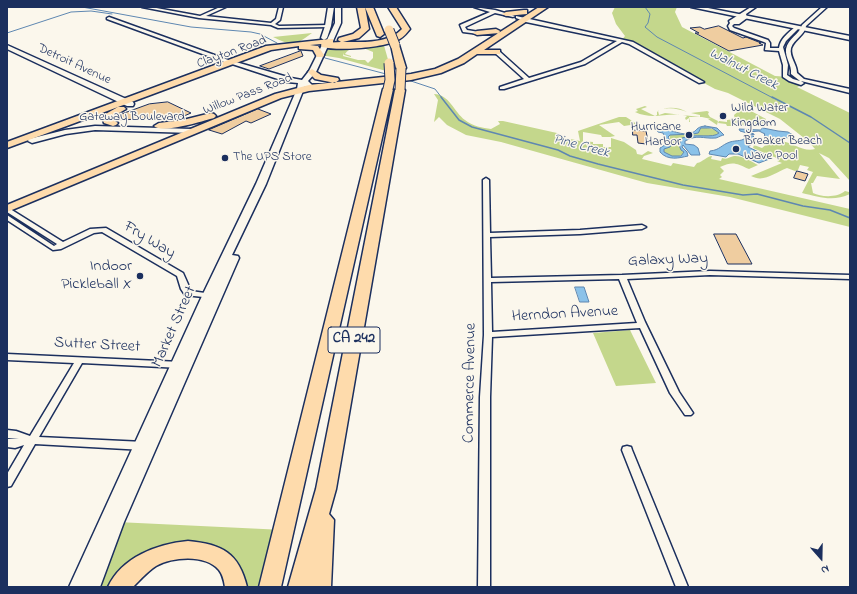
<!DOCTYPE html>
<html>
<head>
<meta charset="utf-8">
<style>
	body { margin:0 }
	#map { position:relative; width:857px; height:594px; overflow:hidden; background:#fbf7ec; font-family:"Indie Flower",sans-serif }
	canvas { display:block }
	.frame { position:absolute; inset:0; border:8px solid #1b2f5e; pointer-events:none }
	.north { position:absolute; left:801px; top:538px; width:40px; height:40px; -webkit-text-stroke:3px #fbf7ec; paint-order:stroke; rotate:160deg; font-size:11px; font-weight:700; line-height:16px; text-align:center; color:#1b2f5e }
	.north::after { content:''; display:block; margin:auto; width:14px; height:18px; background:#1b2f5e; clip-path:polygon(50% 0,100% 100%,50% 72%,0 100%) }
</style>
</head>
<body>
<div id="map">
<canvas width="857" height="594"></canvas>
<div class="frame"></div>
<div class="north">N</div>
</div>
<script>
const ctx = document.querySelector('canvas').getContext('2d');
ctx.lineJoin = 'round';
function paint(path, color) { ctx.fillStyle = color; ctx.fill(path, 'evenodd'); }
function trace(path, color, width, dash) { ctx.strokeStyle = color; ctx.lineWidth = width; ctx.lineCap = dash ? 'butt' : 'round'; ctx.setLineDash(dash || []); ctx.stroke(path); }
function label(font, color, halo, rows, align = 'center') {
  ctx.font = font + ' "Indie Flower",sans-serif'; ctx.lineWidth = 3; ctx.setLineDash([]); ctx.textBaseline = 'middle'; ctx.strokeStyle = halo; ctx.fillStyle = color; for (const [text, x, y, turn = 0] of rows) {
    ctx.save(); ctx.translate(x, y); ctx.rotate((+turn || 0) * Math.PI / 180); ctx.textAlign = isNaN(turn) ? turn : align; if (halo) ctx.strokeText(text, 0, 0); ctx.fillText(text, 0, 0); ctx.restore();
  }
}
const green = new Path2D(`
	M615,7H677L675,12L682,27L775,76C787,76 795,81 806,84L797,87L850,113V181L829,158L819,153L840,179L817,176L813,183H811L813,193C821,197 837,198 845,191L849,192L850,194C833,202 819,197 802,193L813,172L807,170L809,167L800,165L798,170L795,171L787,168C774,173 764,183 751,176L782,163L777,161L779,159L753,148L754,145L762,148L768,143L771,144C785,134 801,154 815,149L809,142L780,119L728,93L715,89L636,46L621,41L625,36L616,24L612,13Z
	M312,33C294,46 294,47 273,37Z
	M383,42L389,63L390,72L339,58L320,55L325,45ZM361,47L373,52V58L368,63L365,60H358L343,56L344,53V55L351,57V56L345,54C349,48 354,48 361,47Z
	M434,94C449,94 454,112 465,120C472,126 483,128 491,129L500,124L498,121H503L557,133L561,137L580,141L578,131L619,117H626L637,124L624,126L619,122L599,125L615,136L610,137H602L601,135L583,132V141L593,142V144H603V147H611V138L624,142L636,150L637,154L642,155L648,151L653,153L644,156L642,159L671,166L673,163L694,167L697,163C703,162 707,156 712,156L711,159L721,161L722,158C728,160 729,157 734,156C741,155 753,162 758,165L749,169C736,163 733,161 720,167L724,171L720,175L722,177L719,179L850,209V227L730,197L647,183L501,142L466,135L447,125L439,117L434,122L438,100Z
	M645,106L647,107L641,109L655,116L657,115V112C664,106 679,107 687,112C679,109 666,106 658,111L659,115L665,113L700,117V115L691,113L707,111L709,112L708,114L710,117L718,121L717,125L708,119H711L702,117H689L690,122H689V118L686,120L685,118L687,116C668,111 654,121 635,112L638,111L636,109Z
	M740,110L751,111L766,119V121C757,129 743,125 732,124V126H727L726,124L718,123L719,121L727,122V120L735,119L734,115Z
	M701,128C708,128 715,128 719,133C709,143 694,127 679,144L684,153C679,159 669,157 664,152V149L672,144L669,135L676,134H693Z
	M630,330L656,383L616,386L593,333Z
	M117,522L284,530L270,587H236L226,564L174,550L119,587H92Z`);
const water = new Path2D(`
	M705,126L717,128L724,135C722,135 719,137 716,138C702,139 698,134 685,141V144L694,145L698,148L700,155H691L683,145L682,147L687,152L688,156C679,158 668,161 660,152V148L668,143L663,133L658,132L657,130L663,128C671,130 682,136 691,133C698,131 695,127 705,126ZM701,128H712L719,133C713,139 695,133 682,138L679,145L681,150L684,152L681,156H672L664,152V149L670,147L672,144L668,137L670,135L693,134L698,133Z
	M763,128L778,131L788,132L793,135L794,137L784,138L778,141L769,139L764,135L765,134L759,131L748,132L754,134V135L740,131L739,129L760,130Z
	M747,136H753L757,140L748,147L772,158L759,163L738,154H729L726,157L709,154L710,151C720,150 721,145 730,142C736,140 744,142 747,136Z
	M575,287H584L589,302H580Z`);
const streamFar1 = new Path2D(`
	M82,7L191,27L251,32L260,34L277,43
	M645,7L650,14L648,23L645,27L657,37L773,98
	M7,33L71,12L91,11L112,14
	M325,58L386,74
	M408,80L435,89L442,98`);
const stream = new Path2D(`
	M441,97L459,120L472,127L558,150L570,156L598,164L683,185L743,195L757,194L803,206L830,210L850,218
	M772,97L811,117L850,143`);
const building = new Path2D(`
	M719,26L743,38L746,37L761,43H759L763,45L729,51L695,33H699L690,28L700,27L704,29Z
	M301,51L303,56L269,69L260,66Z
	M168,102L191,113L184,116L121,120L116,116L149,104Z
	M258,109L271,114L251,123L246,121L222,134L209,130Z
	M633,130L646,131L648,141H646V144L638,143L637,135H633Z
	M797,171L808,174L805,181L794,178Z
	M714,234H736L752,264H728Z`);
const street = new Path2D(`
	M142,7H151L200,16L220,7H226L206,16L271,23L276,19L279,7H283L280,20L275,24L279,26L328,25L330,26L328,27L278,28L271,25L199,18Z
	M474,7L495,10L515,16L513,17L495,13L465,27L467,30L479,32V34L463,32L460,25L490,12Z
	M751,7H756L746,14L747,18L739,24H734L732,26L734,28L768,40L770,43V48H779C780,39 788,33 795,27L799,28L786,41L783,47L788,65L787,75L793,79L800,81L791,74C792,65 785,58 786,49C788,38 800,34 802,25L822,7H827L806,26C805,35 794,39 791,48C789,57 797,64 797,73L804,79L850,89V93L801,81L804,83L801,85L789,81L783,77V65L779,51L765,50L766,43L764,42L730,30L728,26L730,23L729,21Z
	M516,16L633,42L704,82L699,83L629,44L622,42L585,64L504,89H500V87L524,79L495,53V51H499L529,78L581,62L617,41L526,22L516,18Z
	M109,17L231,61L232,62L227,63L107,19V18Z
	M486,178L489,180L490,233L580,230L642,225L646,227L642,229L580,234L490,237L491,278L622,275L710,271L850,275V279L710,275L627,279L645,322L679,392L693,413L691,415H685L670,393L640,328L492,337L490,397V587H478L480,397L484,335L483,180ZM619,279L637,323L492,332L491,282Z
	M7,207L63,242L90,229L106,228L183,273L191,291L212,294L216,296L212,298L185,295L181,289L177,276L102,232L94,233L61,249L53,250L7,220V215L54,246L57,244L7,212Z
	M7,354L181,362L184,363L185,365L184,367L181,368L82,363L39,437L144,442L147,443L149,446L147,449L144,450L35,444L11,486L7,487V474L24,445L15,448L7,447V439H19L7,438V430L16,431L30,436L74,363L7,360Z
	M627,446L631,447L632,450L688,587H676L622,450L623,447Z`);
const secondary = new Path2D(`
	M328,7H334L331,26L327,38L324,40L321,38L325,26Z
	M335,7H341V23L333,41L328,46L316,72L308,81L312,85L308,87L305,86L266,184L232,255L238,256L239,258L124,522L100,587H69L202,296L256,184L297,89L298,83L287,82L226,62L229,60L291,78L302,80L309,71L322,45L327,40L335,23Z
	M691,7H703L850,36V40Z
	M7,45L133,102L134,104L133,106H127L7,49Z
	M95,126L192,129L196,131L192,133L95,130L66,134L32,143L28,141L29,139L65,130Z`);
const primary = new Path2D(`
	M539,7H548L484,50H500V54H477L464,63L441,73L411,80L309,91L281,98L7,212V205L275,94L309,85L411,74L435,69L458,59Z
	M524,10H527V14L506,16L502,14L506,12Z
	M496,29L500,31L499,33L477,35L473,33L477,31Z
	M330,39H333V43L310,45L318,46L324,55L323,57H317L313,50L299,49V46L271,50L118,107H124L126,109L112,117V119L118,123L116,125L113,126L104,123L102,116L118,107L7,148V142L266,46Z
	M312,69L321,75L338,78L339,80L335,83L315,79L308,72Z
	M211,113L214,114L216,116L214,118C203,121 162,134 154,126L159,123L183,120Z`);
const highway = new Path2D(`
	M357,7H373L384,34L380,37L377,36L365,7L369,29L359,38L343,42C362,42 388,44 402,29L388,7H396L410,29C406,34 403,38 396,41C381,48 338,51 322,47L321,45L322,43L341,42L338,40L339,38L353,34L361,28Z
	M395,42L399,45L406,68L404,70H398L396,68L391,45Z
	M388,86L393,89L281,587H259L383,89Z
	M400,87L405,90L336,489L329,514L334,520L331,587H288L316,489L395,90Z
	M188,541C222,544 239,553 247,587H225C224,581 223,575 219,570C205,554 173,557 156,566C148,571 140,580 133,587H108C122,557 157,544 188,541Z`);
const highwayBridge = new Path2D(`
	M389,30L395,45
	M388,89L390,80L389,63
	M400,90L401,68`);
const markers = [
	[723,116,4,"#1b2f5e"],
	[689,135,4,"#1b2f5e"],
	[736,149,4,"#1b2f5e"],
	[225,158,4,"#1b2f5e"],
	[140,276,4,"#1b2f5e"]
];
const farStreetnames = [
	["Clayton Road",232,53,-20],
	["Detroit Avenue",74,65,25],
	["Willow Pass Road",248,95,-21],
	["Gateway Boulevard",132,118]
];
const farPoinames = [
	["Wild Water",731,109],
	["Kingdom",731,124],
	["Hurricane",681,128,"right"],
	["Harbor",681,143,"right"],
	["Breaker Beach",744,142],
	["Wave Pool",744,157],
	["The UPS Store",233,158]
];
const farWaternames = [
	["Walnut Creek",743,70,27],
	["Pine Creek",581,147,15]
];
const shields = [
	[354,340,52]
];
const shieldNames = [
	["CA 242",354,340]
];
const streetNames = [
	["Fry Way",149,241,31],
	["Galaxy Way",668,261,-2],
	["Herndon Avenue",565,315,-3],
	["Market Street",175,327,-66],
	["Sutter Street",97,346,3],
	["Commerce Avenue",471,383,-89]
];
const poiNames = [
	["Indoor",132,267],
	["Pickleball X",132,285]
];
paint(green, '#c4d78c');
paint(water, '#8bc2e9');
trace(water, '#5e87b1', 1);
trace(streamFar1, '#5e87b1', 1);
trace(stream, '#5e87b1', 1.5);
paint(building, '#efcda0');
trace(building, '#1b2f5e', 1);
trace(street, '#1b2f5e', 3);
trace(secondary, '#1b2f5e', 3);
trace(primary, '#1b2f5e', 3);
trace(highway, '#1b2f5e', 3);
paint(street, '#fbf7ec');
paint(secondary, '#fbf7ec');
paint(primary, '#fedbac');
paint(highway, '#fedbac');
trace(highwayBridge, '#1b2f5e', 11, []);
trace(highwayBridge, '#fedbac', 9);
for (const [x, y, r, color] of markers) { const dot = new Path2D(); dot.arc(x, y, r, 0, 2 * Math.PI); ctx.fillStyle = color; ctx.fill(dot); trace(dot, '#fbf7ec', 1.5); }
label('13px', '#1b2f5e', '#fbf7ec', farStreetnames);
label('13px', '#1b2f5e', '#fbf7ec', farPoinames, 'left');
label('italic 14px', '#375481', '#fbf7ec', farWaternames);
for (const [x, y, w] of shields) { const box = new Path2D(); box.roundRect(x - w / 2, y - 13, w, 26, 3); ctx.fillStyle = '#fbf7ec'; ctx.fill(box); trace(box, '#1b2f5e', 1); }
label('bold 15px', '#1b2f5e', null, shieldNames);
label('16px', '#1b2f5e', '#fbf7ec', streetNames);
label('16px', '#1b2f5e', '#fbf7ec', poiNames, 'right');
</script>
</body>
</html>
